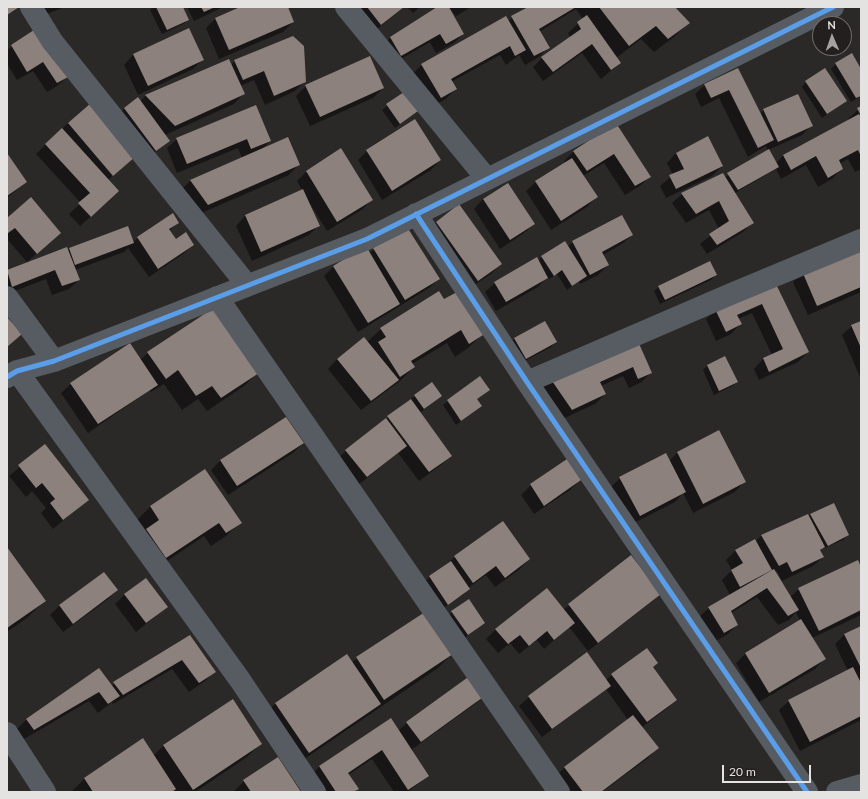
<!DOCTYPE html>
<html>
<head>
<meta charset="utf-8">
<style>
	body { margin:0 }
	#map { position:relative; width:868px; height:799px; overflow:hidden; background:#2b2928; font-family:Lato,sans-serif }
	canvas { display:block }
	.frame { position:absolute; inset:0; border:8px solid #e5e3e2; pointer-events:none }
	.north { position:absolute; left:812px; top:16px; width:40px; height:40px; box-sizing:border-box; background:#221f1e; border:1px solid #706d6c; border-radius:50%; rotate:358deg; font-size:11px; font-weight:700; line-height:16px; text-align:center; color:#e5e3e2 }
	.north::after { content:''; display:block; margin:auto; width:14px; height:18px; background:#a4a2a1; clip-path:polygon(50% 0,100% 100%,50% 72%,0 100%) }
	.scale { position:absolute; left:722px; top:765px; width:89px; height:18px; box-sizing:border-box; border:2px solid #e5e3e2; border-top:0; padding-left:5px; font-size:12px; line-height:14px; white-space:nowrap; color:#e5e3e2; -webkit-text-stroke:3px #221f1e; paint-order:stroke }
</style>
</head>
<body>
<div id="map">
<canvas width="868" height="799"></canvas>
<div class="frame"></div>
<div class="north">N</div>
<div class="scale">20 m</div>
</div>
<script>
const ctx = document.querySelector('canvas').getContext('2d');
ctx.lineJoin = 'round';
function paint(path, color) { ctx.fillStyle = color; ctx.fill(path, 'evenodd'); }
function trace(path, color, width, dash) { ctx.strokeStyle = color; ctx.lineWidth = width; ctx.lineCap = dash ? 'butt' : 'round'; ctx.setLineDash(dash || []); ctx.stroke(path); }
const shadow = new Path2D(`
	M32,7H65L39,17Z
	M153,7H181L188,20L183,24L162,34L150,10Z
	M187,7H223L194,21Z
	M242,7H286L293,22L283,32L219,59L206,28L215,19Z
	M350,7H404L371,34Z
	M407,7H420L413,13Z
	M439,7H471L456,16L451,10L450,11L463,34L454,43L436,53L430,42L391,65L381,48L390,38Z
	M530,7H675L688,23L674,37L654,52L641,39L616,58L620,63L601,79L582,53L543,81L533,67L542,58L571,38L568,33L583,19L576,9L539,32L548,47L539,57L525,65L519,55L506,65L500,55L451,82L455,89L446,99L431,107L412,74L422,65L508,21Z
	M37,29L67,77L57,86L47,92L33,71L17,80L7,64V50Z
	M188,29L203,59L193,69L138,95L124,65L133,55Z
	M235,61L305,81L295,91L265,105L254,80L240,86L243,94L234,104L165,135L169,141L151,155L120,113L125,108L140,102L146,95L231,65Z
	M836,64L861,71V96L851,102L831,69Z
	M738,69L760,114L764,110L812,125L802,135L768,150L776,163L784,155L849,121L848,119L861,107V169L855,172L848,159L839,164L842,169L832,179L818,187L806,165L781,179L776,169L735,193L752,223L743,232L707,254L700,244L719,229L709,210L686,223L672,203L682,194L725,177L768,151L766,146L748,157L719,98L701,107L695,94L705,85Z
	M806,82L845,101L822,118L802,87Z
	M306,86L383,88L373,98L310,126L296,96Z
	M404,93L417,111L395,128L382,110Z
	M255,106L270,141L261,150L298,165L289,175L199,214L181,190L190,181L242,158L238,148L177,173L167,148L177,139Z
	M68,123L134,157L108,180L109,201L80,226L69,214L81,203L36,154Z
	M616,124L650,176L640,186L625,195L604,163L583,176L596,197L587,207L551,230L526,191L536,182L566,163L564,161L574,151Z
	M341,150L372,199L363,209L327,231L309,202L319,225L309,235L252,261L236,226L245,216L302,190L297,181L306,172Z
	M367,151L440,160L431,170L382,200L358,160Z
	M676,153L722,166L712,176L666,198L660,186L673,175L667,163Z
	M7,155L26,182L7,198Z
	M483,199L534,224L524,233L500,249L474,209Z
	M622,216L632,235L622,244L603,255L608,265L598,275L580,284L579,281L567,290L557,274L549,279L547,277L538,287L496,311L485,292L495,283L538,261L542,257L567,247L573,242Z
	M7,219L50,242L27,262L7,239Z
	M178,222L169,231L176,240L193,245L183,254L149,277L128,248L124,252L75,270L79,280L69,289L52,295L46,279L7,294V271L67,248L68,251L70,248L133,242L138,238Z
	M436,222L500,264L491,274L468,289L427,232Z
	M407,228L439,279L429,288L358,332L324,276L334,266L369,253Z
	M861,247V292L808,315L793,282L803,272Z
	M716,275L711,280L660,304L654,291L659,287Z
	M774,282L808,352L798,362L759,380L754,369L763,359L772,355L752,313L738,319L740,324L731,334L716,341L706,319L715,310Z
	M444,300L482,335L468,348L455,357L447,343L412,364L414,367L400,381L361,410L328,369L337,359L367,342L381,329Z
	M545,322L556,342L551,347L521,363L510,344L514,339Z
	M861,322V376L860,377L842,335L852,326Z
	M636,340L651,372L642,382L629,388L623,376L601,386L605,394L595,404L562,419L541,389L551,379Z
	M148,353L258,372L244,386L207,411L198,399L182,410L164,384L151,392L150,390L88,433L61,393L71,384L140,360Z
	M707,366L737,382L732,386L714,395L703,370Z
	M480,377L489,390L476,400V410L456,425L443,405Z
	M431,383L441,396L420,413L451,455L441,465L419,481L398,453L357,486L336,460L346,451Z
	M719,432L744,482L735,492L693,513L683,493L675,502L630,525L610,488L620,478L669,461L677,453Z
	M303,443L293,453L228,495L211,470L221,460Z
	M45,446L87,500L53,529L41,513L46,508L32,491L26,497L9,476Z
	M567,461L580,480L570,490L534,514L521,495L531,485Z
	M205,470L240,522L226,536L211,546L204,536L152,571L136,521L150,507Z
	M811,514L847,535L843,540L822,549L820,551L823,557L813,566L782,581L777,571L775,572L790,597L799,589L861,569V615L812,638L824,659L815,669L759,702L736,663L745,654L800,621L796,612L789,620L778,625L757,597L731,613L737,625L728,634L714,642L699,617L709,608L730,595L722,580L732,570L726,560L736,550L755,542L761,536Z
	M7,549L44,601L27,618L7,632Z
	M455,557L529,559L520,569L495,587L486,575L468,588L464,594L443,608L425,581Z
	M631,557L660,594L650,603L588,651L569,627L544,649L537,640L519,654L510,643L498,653L486,639L496,629L563,610Z
	M117,590L107,600L63,632L50,615L59,606Z
	M125,594L167,607L136,632L115,604Z
	M452,612L484,623L463,639L448,617Z
	M425,613L452,654L438,668L294,766L261,717L275,704L352,662Z
	M861,627V720L800,751L779,710L789,701L848,671L835,644L845,634Z
	M190,637L214,672L205,681L189,692L172,669L113,704L112,702L98,713L89,701L24,739L17,729L26,720L99,670L111,686Z
	M652,668L676,700L666,709L641,728L657,748L648,758L602,792H566L555,777L564,768L628,720L606,689L542,737L519,706L529,697L606,680L612,675Z
	M485,695L475,704L411,750L428,776L408,792H394L372,759L348,775L357,788L354,792H320L310,776L319,767L390,719L398,731L407,723Z
	M232,700L261,743L247,757L195,792H71L84,779L142,740L153,756L163,746Z
	M244,781L300,792H235L234,791Z`);
const building = new Path2D(`
	M7,7H19L7,15Z
	M156,7H183L189,20L167,30Z
	M201,7H215L204,12Z
	M240,7H288L294,22L229,50L215,18Z
	M367,7H404L381,25Z
	M437,7H449L464,34L446,44L440,34L401,56L390,37Z
	M528,7H576L539,29L550,48L534,56L511,16Z
	M599,7H675L690,23L668,39L656,26L629,46Z
	M587,15L621,63L611,70L592,44L553,72L541,57L581,29L577,22Z
	M506,16L526,50L515,56L510,46L451,79L457,89L441,98L421,64Z
	M37,28L68,77L57,83L43,62L27,72L11,45Z
	M189,28L204,60L148,86L133,54Z
	M293,36L304,46L306,82L274,96L264,71L243,80L234,60Z
	M852,53L861,69V96L856,98L835,63Z
	M370,56L384,88L320,117L305,85Z
	M229,59L245,94L175,126L145,95Z
	M738,68L774,140L758,148L729,90L711,98L704,84Z
	M825,68L847,101L827,114L805,81Z
	M404,92L418,111L400,124L386,104Z
	M798,94L813,126L778,142L763,109Z
	M138,97L170,141L156,151L124,108Z
	M91,103L135,157L113,176L68,123Z
	M256,105L271,141L251,149L247,139L187,164L176,138Z
	M861,106V116L857,108Z
	M859,114L861,117V156L858,150L839,160L843,169L828,178L816,156L791,170L783,155Z
	M415,119L441,160L392,191L366,150Z
	M616,123L651,177L635,186L614,154L587,171L573,151Z
	M62,128L119,191L91,217L78,203L90,193L45,144Z
	M708,136L723,166L676,189L669,175L684,169L676,153Z
	M288,137L300,165L208,205L190,180Z
	M341,148L373,200L337,222L306,171Z
	M769,149L779,167L738,190L727,173Z
	M7,153L27,182L7,196Z
	M572,158L598,197L561,221L535,181Z
	M723,173L754,223L717,245L709,234L729,221L719,201L696,214L681,193Z
	M508,183L535,224L510,240L483,199Z
	M303,189L320,226L261,252L245,215Z
	M31,197L61,233L37,254L15,228L8,233L7,232V218Z
	M459,204L502,264L478,281L436,222Z
	M173,213L179,223L169,229L176,239L186,232L194,245L158,269L137,237Z
	M622,215L633,235L602,252L609,265L590,275L572,241Z
	M128,226L134,243L75,265L69,248Z
	M407,227L440,279L405,300L373,248Z
	M565,241L587,276L572,286L562,270L554,276L541,256Z
	M366,246L400,304L368,323L333,266Z
	M861,246V287L817,306L802,271Z
	M67,247L80,280L62,286L55,270L12,287L7,270Z
	M537,257L548,278L506,302L494,282Z
	M710,261L717,275L665,300L658,286Z
	M774,280L809,352L769,372L763,358L783,349L762,304L737,315L742,324L726,332L715,309Z
	M439,291L444,299L457,292L483,335L469,344L461,330L411,361L415,367L400,377L378,342L386,337L380,328Z
	M215,307L259,373L221,398L212,386L196,396L178,370L166,379L147,352Z
	M7,317L22,334L7,347Z
	M545,321L557,342L526,359L514,338Z
	M861,321V348L851,325Z
	M364,337L399,380L371,401L337,359Z
	M637,339L652,373L638,379L633,367L600,382L606,394L572,410L550,378Z
	M130,343L158,385L98,424L70,383Z
	M725,356L738,382L719,391L707,365Z
	M480,376L490,390L477,399L482,406L461,421L447,400Z
	M432,382L442,396L424,409L414,395Z
	M411,399L452,456L429,472L387,416Z
	M286,417L304,443L237,486L220,460Z
	M386,418L407,446L367,477L345,450Z
	M719,430L746,482L703,504L677,452Z
	M45,444L89,500L63,520L50,503L55,499L42,483L36,488L18,465Z
	M666,453L686,492L640,516L619,477Z
	M567,459L581,480L544,506L530,484Z
	M205,469L242,523L226,533L219,523L166,558L146,529L159,520L150,506Z
	M834,503L849,535L828,546L810,514Z
	M808,514L825,547L820,550L824,557L792,572L787,562L779,566L761,535Z
	M503,521L530,559L505,578L496,566L473,583L454,556Z
	M755,539L772,570L740,587L731,570L743,563L735,550Z
	M7,547L46,601L7,628Z
	M631,555L661,594L598,643L568,604Z
	M858,560L861,567V610L819,631L798,588Z
	M451,561L470,589L448,605L429,576Z
	M774,569L799,610L788,616L767,588L731,611L738,625L724,633L708,607Z
	M104,572L118,590L73,624L59,605Z
	M146,578L168,607L146,623L124,594Z
	M547,588L575,623L554,640L547,631L529,646L520,635L508,644L495,629Z
	M469,599L485,623L468,635L451,611Z
	M425,612L453,654L384,700L356,657Z
	M801,619L826,659L769,693L745,653Z
	M861,626V668L844,634Z
	M190,635L216,672L199,683L182,660L123,695L113,682Z
	M647,648L658,663L653,667L677,700L647,722L611,674Z
	M587,652L611,686L552,729L528,696Z
	M347,654L381,704L309,753L275,703Z
	M853,667L861,683V716L810,742L788,700Z
	M99,668L120,696L108,704L99,692L34,730L26,719Z
	M471,675L486,695L421,742L406,722Z
	M233,699L262,744L193,790L163,745Z
	M633,715L659,748L601,792H583L564,767Z
	M391,718L429,776L408,790L382,750L348,773L359,789L353,792H336L319,766Z
	M143,738L176,789L172,792H93L84,778Z
	M278,757L301,792H251L243,780Z`);
const minor = new Path2D(`
	M31,7L52,41L247,285
	M346,7L487,179
	M416,214L527,382L807,792
	M7,297L54,361
	M217,297L559,792
	M17,371L240,680L315,792
	M7,377L17,371L54,361L367,239L833,7
	M527,382L731,294L861,240
	M7,733L45,792
	M837,792L861,785`);
const cycleway = new Path2D(`
	M416,214L527,382L807,792
	M7,377L17,371L54,361L367,239L833,7`);
paint(shadow, '#0007');
paint(building, '#8c817c');
trace(minor, '#575c62', 22);
trace(cycleway, '#5a9eea', 5);
</script>
</body>
</html>
